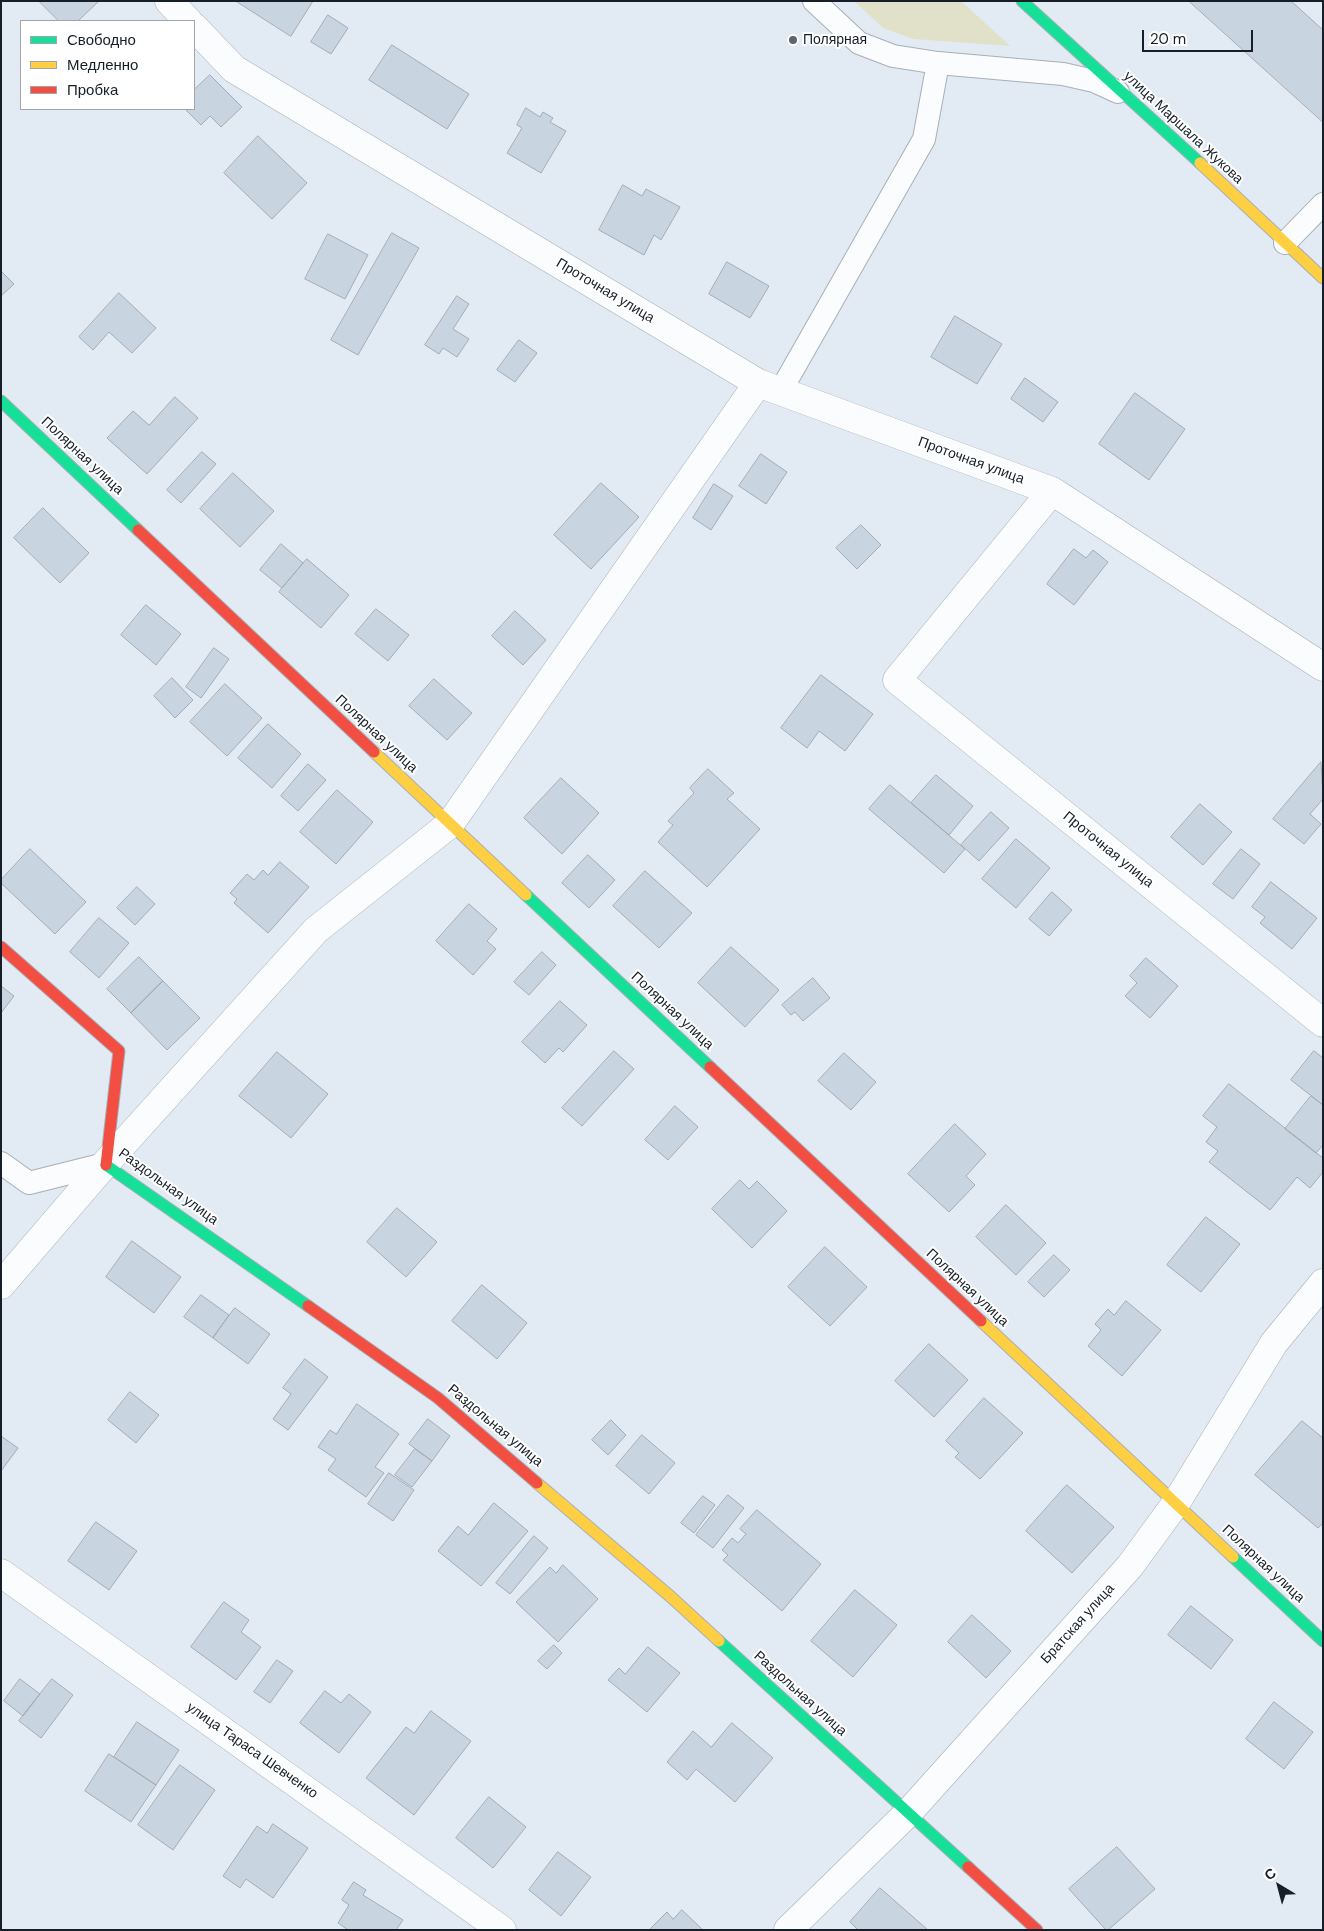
<!DOCTYPE html>
<html>
<head>
<meta charset="utf-8">
<style>
	body { margin:0 }
	#map { position:relative; width:1324px; height:1931px; overflow:hidden; background:#e2ebf4; font-family:"DM Sans",sans-serif }
	canvas { display:block }
	.frame { position:absolute; inset:0; border:2px solid #161f29; pointer-events:none }
	.legend { position:absolute; left:20px; top:20px; width:175px; height:90px; box-sizing:border-box; background:#fff; border:1px solid #a2a5a9; margin:0; padding:6px 9px; list-style:none; font-size:15px; color:#161f29 }
	.legend li { display:flex; align-items:center; gap:10px; height:25px }
	.legend b { width:25px; border:1px solid #a2a5a9 }
	.north { position:absolute; left:1254px; top:1861px; width:50px; height:50px; -webkit-text-stroke:4px #fff; paint-order:stroke; rotate:323deg; font-size:14px; font-weight:700; line-height:20px; text-align:center; color:#161f29 }
	.north::after { content:''; display:block; margin:auto; width:18px; height:22px; background:#161f29; clip-path:polygon(50% 0,100% 100%,50% 72%,0 100%) }
	.scale { position:absolute; left:1142px; top:30px; width:111px; height:22px; box-sizing:border-box; border:2px solid #161f29; border-top:0; padding-left:6px; font-size:15px; line-height:18px; white-space:nowrap; color:#161f29; -webkit-text-stroke:4px #fff; paint-order:stroke }
</style>
</head>
<body>
<div id="map">
<canvas width="1324" height="1931"></canvas>
<div class="frame"></div>
<ul class="legend">
<li><b style="height:6px;background:#16e098"></b>Свободно</li>
<li><b style="height:6px;background:#ffcf43"></b>Медленно</li>
<li><b style="height:6px;background:#f24e42"></b>Пробка</li>
</ul>
<div class="north">С</div>
<div class="scale">20 m</div>
</div>
<script>
const ctx = document.querySelector('canvas').getContext('2d');
ctx.lineJoin = 'round';
function paint(path, color) { ctx.fillStyle = color; ctx.fill(path, 'evenodd'); }
function trace(path, color, width, dash) { ctx.strokeStyle = color; ctx.lineWidth = width; ctx.lineCap = dash ? 'butt' : 'round'; ctx.setLineDash(dash || []); ctx.stroke(path); }
function label(font, color, halo, rows, align = 'center') {
  ctx.font = font + ' "DM Sans",sans-serif'; ctx.lineWidth = 4; ctx.setLineDash([]); ctx.textBaseline = 'middle'; ctx.strokeStyle = halo; ctx.fillStyle = color; for (const [text, x, y, turn = 0] of rows) {
    ctx.save(); ctx.translate(x, y); ctx.rotate((+turn || 0) * Math.PI / 180); ctx.textAlign = isNaN(turn) ? turn : align; if (halo) ctx.strokeText(text, 0, 0); ctx.fillText(text, 0, 0); ctx.restore();
  }
}
const green = new Path2D(`
	M854,1H961L1010,46L913,39L883,28Z`);
const building = new Path2D(`
	M39,1H99L78,21H59Z
	M236,1H313L291,36Z
	M1189,1H1291L1323,30V122Z
	M328,15L348,28L331,54L311,42Z
	M392,45L469,94L447,129L369,80Z
	M210,75L242,107L221,127L210,116L201,125L185,109H194V90Z
	M526,108L540,117L543,112L553,118L550,122L566,131L541,173L507,153L522,128L517,125Z
	M258,136L307,183L272,219L224,173Z
	M623,185L642,196L646,189L680,207L661,240L654,235L644,255L599,230Z
	M392,233L419,248L358,355L331,340Z
	M328,234L368,255L345,299L305,279Z
	M727,262L769,286L750,318L709,294Z
	M1,271L14,284L1,296Z
	M119,293L156,328L132,353L109,332L93,350L79,337Z
	M457,296L469,304L453,329L469,339L457,357L443,348L439,354L425,345Z
	M955,316L1002,344L977,384L931,357Z
	M519,340L537,353L515,382L497,370Z
	M1025,378L1058,402L1043,422L1011,399Z
	M1135,393L1185,429L1149,480L1099,444Z
	M175,397L198,418L147,474L107,438L133,411L149,425Z
	M202,452L216,464L181,503L167,490Z
	M761,454L787,472L766,504L739,486Z
	M233,473L274,511L240,547L200,509Z
	M601,483L639,517L591,569L554,535Z
	M714,484L733,496L711,530L693,518Z
	M43,508L89,553L60,583L14,538Z
	M861,525L881,545L857,569L836,548Z
	M281,544L303,563L282,588L260,570Z
	M1074,549L1086,558L1093,550L1108,562L1074,605L1047,584Z
	M307,559L349,595L321,628L279,592Z
	M146,605L181,634L156,665L121,635Z
	M376,609L409,635L388,661L355,634Z
	M515,611L546,640L523,665L492,636Z
	M214,648L229,659L201,698L186,687Z
	M821,675L873,714L845,751L819,731L807,748L781,728Z
	M172,678L193,700L175,718L154,696Z
	M434,679L472,713L447,740L409,706Z
	M225,684L262,718L227,756L190,722Z
	M268,724L301,754L272,788L238,758Z
	M1321,762L1323,799L1310,814L1321,824L1304,844L1273,819Z
	M308,764L326,780L298,811L281,796Z
	M708,769L734,793L727,799L760,829L707,887L658,842L673,825L668,821L694,793L690,788Z
	M936,775L973,806L949,835L911,803Z
	M561,778L599,813L562,854L524,818Z
	M890,785L965,849L944,873L869,809Z
	M337,790L373,822L336,864L300,832Z
	M1200,804L1232,832L1203,865L1171,837Z
	M991,812L1009,828L979,861L961,845Z
	M1016,839L1050,868L1016,908L982,879Z
	M30,849L86,902L55,934L1,883V880Z
	M1241,849L1260,864L1233,899L1213,884Z
	M588,855L615,880L589,908L562,883Z
	M280,862L309,887L268,933L234,903L237,899L230,893L247,874L254,880L263,870L268,875Z
	M645,871L692,913L659,948L613,906Z
	M1271,882L1317,918L1292,949L1260,923L1265,917L1252,907Z
	M137,887L155,904L135,925L117,908Z
	M1052,892L1072,910L1049,936L1029,919Z
	M469,904L497,929L487,941L496,949L473,975L436,941Z
	M99,918L129,943L99,978L70,952Z
	M731,947L779,990L745,1027L698,983Z
	M542,952L556,965L529,995L514,982Z
	M139,957L163,981L131,1013L107,989Z
	M1146,958L1178,986L1150,1018L1125,996L1137,983L1130,976Z
	M813,978L830,998L803,1021L795,1012L791,1015L782,1005Z
	M163,981L200,1018L167,1050L131,1013Z
	M1,986L14,996L1,1013Z
	M560,1001L587,1025L563,1052L559,1048L545,1063L522,1042Z
	M614,1051L634,1069L582,1126L562,1108Z
	M1314,1051L1323,1058V1105L1291,1080Z
	M277,1052L328,1094L291,1138L239,1096Z
	M844,1053L876,1082L851,1110L818,1081Z
	M1229,1084L1323,1158V1172L1310,1188L1297,1177L1270,1210L1209,1162L1218,1151L1206,1142L1217,1127L1203,1116Z
	M1311,1096L1323,1105V1145L1316,1153L1285,1129Z
	M675,1106L698,1127L668,1160L645,1140Z
	M955,1124L986,1154L966,1176L975,1185L949,1212L908,1174Z
	M740,1180L749,1189L757,1181L787,1211L752,1248L712,1209Z
	M1006,1205L1046,1243L1016,1275L976,1237Z
	M397,1208L437,1242L406,1277L367,1242Z
	M1206,1217L1240,1244L1201,1292L1167,1265Z
	M132,1241L181,1277L154,1313L106,1277Z
	M825,1247L867,1287L830,1326L788,1287Z
	M1054,1255L1070,1270L1044,1297L1028,1282Z
	M482,1285L527,1323L497,1359L452,1321Z
	M201,1295L229,1315L213,1338L184,1317Z
	M1126,1301L1161,1330L1122,1376L1088,1346L1101,1330L1095,1324L1108,1309L1114,1315Z
	M235,1308L270,1334L248,1364L213,1338Z
	M929,1344L968,1380L934,1417L895,1381Z
	M305,1359L328,1377L288,1430L273,1419L291,1394L283,1388Z
	M130,1392L159,1415L136,1443L108,1420Z
	M984,1398L1023,1433L980,1479L955,1457L959,1453L946,1441Z
	M357,1404L399,1434L375,1467L384,1473L366,1497L328,1470L336,1459L318,1447L330,1430L336,1434Z
	M428,1419L450,1436L432,1461L409,1444Z
	M611,1420L626,1435L608,1455L592,1440Z
	M1302,1421L1323,1438V1523L1318,1528L1255,1475Z
	M642,1435L675,1463L649,1494L616,1466Z
	M1,1436L18,1448L1,1471Z
	M415,1449L432,1461L412,1487L395,1475Z
	M389,1473L414,1490L393,1521L368,1504Z
	M1067,1485L1114,1527L1072,1573L1026,1531Z
	M728,1495L744,1508L713,1548L696,1535Z
	M703,1496L715,1505L694,1533L681,1523Z
	M494,1503L528,1531L481,1586L438,1551L458,1526L468,1535Z
	M757,1510L821,1564L782,1611L723,1560L728,1555L722,1550L732,1538L738,1543L746,1534L740,1529Z
	M96,1522L137,1551L109,1590L68,1561Z
	M534,1536L548,1548L510,1594L496,1583Z
	M563,1565L598,1599L558,1642L516,1602L550,1567L556,1573Z
	M855,1590L897,1625L853,1677L811,1641Z
	M224,1602L249,1620L241,1632L261,1647L236,1680L191,1647Z
	M1191,1606L1233,1640L1211,1669L1168,1635Z
	M972,1615L1011,1651L986,1678L948,1642Z
	M554,1645L562,1653L547,1669L538,1661Z
	M648,1647L680,1673L647,1712L608,1680L619,1668L625,1674Z
	M277,1660L293,1671L270,1703L254,1692Z
	M20,1679L40,1694L23,1716L4,1701Z
	M52,1679L73,1695L41,1738L19,1721Z
	M325,1691L341,1703L349,1694L371,1712L339,1753L300,1723Z
	M1274,1702L1313,1732L1284,1769L1246,1739Z
	M431,1711L471,1741L414,1815L366,1778L406,1727L414,1733Z
	M137,1722L179,1750L156,1785L114,1757Z
	M732,1723L773,1758L735,1802L696,1769L687,1780L667,1762L693,1731L711,1747Z
	M109,1754L156,1785L131,1822L85,1791Z
	M180,1765L215,1790L173,1850L138,1825Z
	M489,1797L526,1827L493,1868L456,1838Z
	M273,1824L308,1848L273,1898L246,1879L240,1888L223,1876L257,1826L267,1833Z
	M1117,1847L1155,1889L1108,1930H1106L1069,1889Z
	M558,1852L591,1877L561,1916L529,1890Z
	M354,1882L366,1890L363,1895L403,1920L396,1930H348L338,1923L349,1905L342,1900Z
	M880,1888L928,1930H858L850,1922Z
	M682,1910L703,1930H649L667,1912L673,1919Z`);
const lane = new Path2D(`
	M814,1L859,43L893,56L938,63L1063,74L1094,81L1118,92
	M1285,243L1323,204
	M780,392L924,139L938,63
	M1,1163L29,1183L105,1164`);
const street = new Path2D(`
	M169,1L188,21
	M194,27L234,69L758,383L1052,491L1323,667
	M1052,491L897,680L1323,1023
	M1,1285L105,1164L316,930L450,824L758,383
	M1,1573L502,1930
	M788,1930L908,1813L1130,1566L1176,1503L1274,1343L1323,1283`);
const fast = new Path2D(`
	M1022,1L1200,163
	M1,401L138,530
	M526,895L710,1067
	M106,1165L308,1306
	M1233,1557L1323,1641
	M719,1641L968,1867`);
const slow = new Path2D(`
	M1200,163L1323,278
	M374,752L526,895
	M981,1321L1233,1557
	M537,1483L671,1597L719,1641`);
const jam = new Path2D(`
	M138,530L374,752
	M1,947L119,1051L106,1165
	M710,1067L981,1321
	M308,1306L438,1398L537,1483
	M968,1867L1037,1930`);
const markers = [
	[793,40,5,"#5d6670"]
];
const poiNames = [
	["Полярная",803,40]
];
const streetNames = [
	["улица Маршала Жукова",1183,128,43],
	["Проточная улица",605,291,31],
	["Полярная улица",82,456,43],
	["Проточная улица",971,461,20],
	["Полярная улица",376,734,43],
	["Проточная улица",1108,850,39],
	["Полярная улица",672,1011,43],
	["Раздольная улица",168,1187,36],
	["Полярная улица",967,1288,43],
	["Раздольная улица",495,1426,40],
	["Полярная улица",1263,1564,43],
	["Братская улица",1078,1624,-48],
	["Раздольная улица",800,1694,42],
	["улица Тараса Шевченко",252,1751,35]
];
paint(green, '#e0e1c8');
paint(building, '#c8d4e0');
trace(building, '#a3abb4', 1);
trace(lane, '#a7afb8', 24);
trace(street, '#a7afb8', 29);
trace(fast, '#a7afb8', 13);
trace(slow, '#a7afb8', 13);
trace(jam, '#a7afb8', 13);
trace(lane, '#fbfcfd', 22);
trace(street, '#fbfcfd', 28);
trace(fast, '#16e098', 11);
trace(slow, '#ffcf43', 11);
trace(jam, '#f24e42', 11);
for (const [x, y, r, color] of markers) { const dot = new Path2D(); dot.arc(x, y, r, 0, 2 * Math.PI); ctx.fillStyle = color; ctx.fill(dot); trace(dot, '#fff', 2); }
label('14px', '#161f29', '#fff', poiNames, 'left');
label('14px', '#161f29', '#fff', streetNames);
</script>
</body>
</html>
